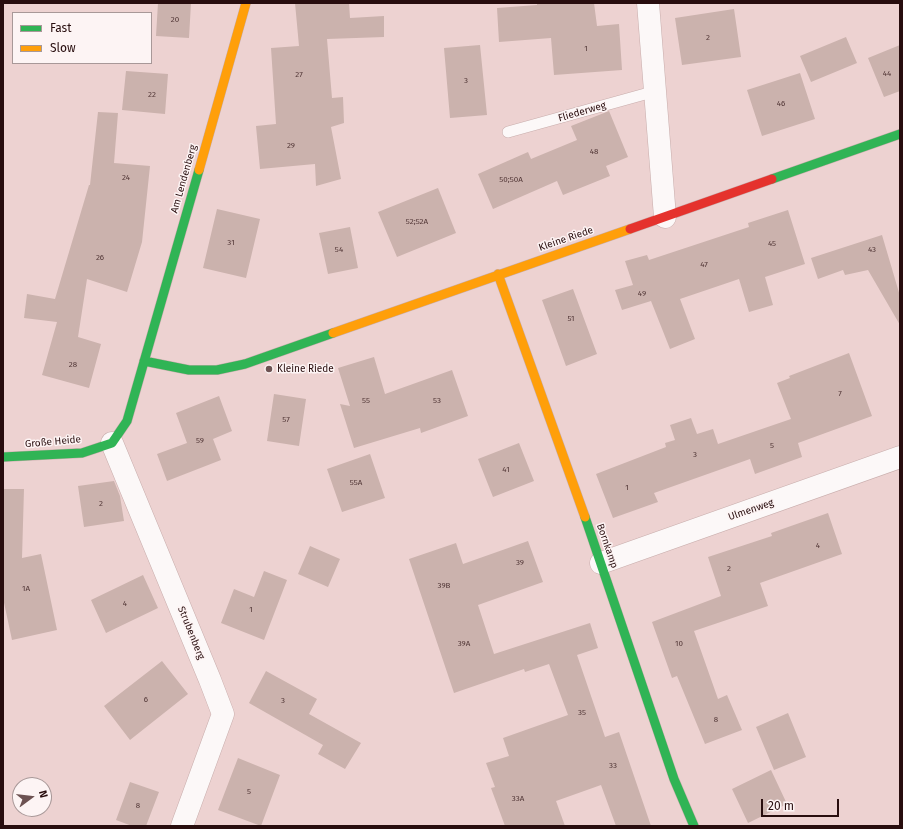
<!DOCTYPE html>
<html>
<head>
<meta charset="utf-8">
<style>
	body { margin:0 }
	#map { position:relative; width:903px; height:829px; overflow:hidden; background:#edd2d1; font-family:"Fira Sans",sans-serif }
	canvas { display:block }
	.frame { position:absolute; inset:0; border:4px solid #280d0e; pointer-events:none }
	.legend { position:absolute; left:12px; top:12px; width:140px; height:52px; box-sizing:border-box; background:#fdf4f4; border:1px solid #a89898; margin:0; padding:5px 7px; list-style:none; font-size:12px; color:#280d0e }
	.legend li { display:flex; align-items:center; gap:8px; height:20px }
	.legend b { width:20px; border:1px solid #a89898 }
	.north { position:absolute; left:12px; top:777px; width:40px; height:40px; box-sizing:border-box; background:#fdf4f4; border:1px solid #a89898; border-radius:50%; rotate:75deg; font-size:11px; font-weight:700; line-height:16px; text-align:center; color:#280d0e }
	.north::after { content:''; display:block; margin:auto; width:14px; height:18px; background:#6d5252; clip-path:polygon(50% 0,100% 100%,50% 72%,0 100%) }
	.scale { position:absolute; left:761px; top:799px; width:78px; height:18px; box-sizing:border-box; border:2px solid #280d0e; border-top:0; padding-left:5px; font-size:12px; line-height:14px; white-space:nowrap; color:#280d0e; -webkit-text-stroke:3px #fdf4f4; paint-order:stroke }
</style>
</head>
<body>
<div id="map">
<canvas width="903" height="829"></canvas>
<div class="frame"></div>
<ul class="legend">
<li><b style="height:5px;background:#30b455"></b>Fast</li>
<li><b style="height:5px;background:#ff9f0a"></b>Slow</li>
</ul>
<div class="north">N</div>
<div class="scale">20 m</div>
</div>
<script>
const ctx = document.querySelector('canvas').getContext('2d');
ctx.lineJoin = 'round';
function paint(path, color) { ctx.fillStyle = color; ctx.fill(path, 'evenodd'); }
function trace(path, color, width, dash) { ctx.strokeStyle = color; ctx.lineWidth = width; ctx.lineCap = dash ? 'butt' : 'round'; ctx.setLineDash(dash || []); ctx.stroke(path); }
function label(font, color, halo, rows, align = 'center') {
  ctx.font = font + ' "Fira Sans",sans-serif'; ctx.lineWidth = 3; ctx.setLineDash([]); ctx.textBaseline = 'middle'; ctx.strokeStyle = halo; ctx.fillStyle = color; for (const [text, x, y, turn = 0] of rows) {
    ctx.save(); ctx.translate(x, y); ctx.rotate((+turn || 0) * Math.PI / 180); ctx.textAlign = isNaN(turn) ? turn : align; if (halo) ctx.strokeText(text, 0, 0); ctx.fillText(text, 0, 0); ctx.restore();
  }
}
const building = new Path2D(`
	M158,3H191L189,38L156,36Z
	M295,3H349L350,18L384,16V37L327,39L332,98L343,97L344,123L331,127L341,179L316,186L315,164L260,169L256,126L276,124L271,48L299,46Z
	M537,3H594L597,26L619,24L622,70L554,75L551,38L499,42L497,8L537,5Z
	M734,9L741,57L682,65L675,18Z
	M846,37L857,63L811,82L800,56Z
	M480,45L487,115L450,118L444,48Z
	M900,45V91L884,97L868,58Z
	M126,71L168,74L165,114L122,110Z
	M800,73L815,119L762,136L747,90Z
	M609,111L628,157L606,166L610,176L563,195L557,181L493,209L478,174L528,152L531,159L577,140L571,126Z
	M98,112L118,113L114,163L150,166L142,242L127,292L87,279L78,337L101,344L89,388L42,375L57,322L24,318L27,294L55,299L89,185H90Z
	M438,188L456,233L397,257L378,212Z
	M217,209L260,219L246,278L203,268Z
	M788,210L805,264L765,277L773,305L749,312L739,279L680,299L695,339L670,349L651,301L622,310L615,290L633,285L625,261L647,255L649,260L749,227L748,223Z
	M350,227L358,268L328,274L319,233Z
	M882,235L900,296V325L868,270L845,275L843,270L818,279L811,258Z
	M573,289L597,354L566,366L542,300Z
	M849,353L872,416L798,443L802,457L755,474L750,459L654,493L658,502L613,518L596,474L666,447L665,443L675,440L670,425L691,418L697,434L713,429L718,444L791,419L777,383L790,378L789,376Z
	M374,357L385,394L452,370L468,416L421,433L420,428L354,448L340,404L350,406L338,368Z
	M274,394L306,399L299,446L267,441Z
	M219,396L232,431L213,439L221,460L167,481L157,454L187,443L176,413Z
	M519,443L534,481L493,497L478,459Z
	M370,454L385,498L342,512L327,469Z
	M114,481L120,496L124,521L84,527L78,486Z
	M3,489H24L22,558L41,554L57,630L12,640L3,598Z
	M828,513L842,554L760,583L768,606L694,631L718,699L727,695L742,730L705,744L677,676L672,678L652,622L721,596L708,557L772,536L771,533Z
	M528,541L543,582L478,605L494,654L590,623L598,648L577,655L605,737L619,732L651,826H616L601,785L556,801L565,826H505L491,788L495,787L486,763L509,756L503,738L568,715L549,664L525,672L524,669L454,693L409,559L456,543L463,564Z
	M310,546L340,559L328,587L298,574Z
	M264,571L287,580L264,640L221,623L234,589L254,597Z
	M143,575L158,608L106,633L91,600Z
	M162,661L188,694L130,740L104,706Z
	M266,671L317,699L309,714L361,743L345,769L318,754L323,745L249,703Z
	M788,713L806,757L774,770L756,727Z
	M238,758L280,775L261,826L218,810Z
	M771,770L787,804L748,823L732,789Z
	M130,782L159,792L146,826H132L116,820Z`);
const lane = new Path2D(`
	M508,132L656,91`);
const street = new Path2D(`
	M648,3L665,217
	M112,443L210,680L223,714L182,826
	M601,563L900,457`);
const fast = new Path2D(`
	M772,179L900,134
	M144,361L189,370H217L245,364L333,333
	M3,457L82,453L112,443L127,421L199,170
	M585,517L674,779L694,826`);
const slow = new Path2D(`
	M199,170L246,3
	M498,274L585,517
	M333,333L630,229`);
const jam = new Path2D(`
	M630,229L772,179`);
const markers = [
	[269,369,4,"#6d5252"]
];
const numberNames = [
	["20",175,20],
	["2",708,38],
	["1",586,49],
	["44",887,74],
	["27",299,75],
	["3",466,81],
	["22",152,95],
	["46",781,104],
	["29",291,146],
	["48",594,152],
	["24",126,178],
	["50;50A",511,180],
	["52;52A",417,222],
	["31",231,243],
	["45",772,244],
	["54",339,250],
	["43",872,250],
	["26",100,258],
	["47",704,265],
	["49",642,294],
	["51",571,319],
	["28",73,365],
	["7",840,394],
	["55",366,401],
	["53",437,401],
	["57",286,420],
	["59",200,441],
	["5",772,446],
	["3",695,455],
	["41",506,470],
	["55A",356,483],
	["1",627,488],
	["2",101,504],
	["4",818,546],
	["39",520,563],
	["2",729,569],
	["39B",444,586],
	["1A",26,589],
	["4",125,604],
	["1",251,610],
	["39A",464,644],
	["10",679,644],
	["6",146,700],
	["3",283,701],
	["35",582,713],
	["8",716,720],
	["33",613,766],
	["5",249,792],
	["33A",518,799],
	["8",138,806]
];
const streetNames = [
	["Fliederweg",582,112,-16],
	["Am Lendenberg",184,179,-74],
	["Kleine Riede",566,239,-19],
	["Große Heide",53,442,-5],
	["Ulmenweg",751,510,-19],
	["Bornkamp",607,546,71],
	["Strubenberg",191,633,68]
];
const poiNames = [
	["Kleine Riede",277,369]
];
paint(building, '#cbb2ad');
trace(lane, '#c8adac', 12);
trace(street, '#c8adac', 23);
trace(fast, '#c8adac', 10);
trace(slow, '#c8adac', 10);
trace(jam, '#c8adac', 10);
trace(lane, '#fcf8f8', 11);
trace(street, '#fcf8f8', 22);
trace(fast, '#30b455', 9);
trace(slow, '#ff9f0a', 9);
trace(jam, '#e5322d', 9);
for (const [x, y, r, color] of markers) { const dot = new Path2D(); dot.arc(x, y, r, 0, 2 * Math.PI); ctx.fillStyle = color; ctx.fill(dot); trace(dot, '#fdf4f4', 1.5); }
label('8px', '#513636', null, numberNames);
label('10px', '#280d0e', '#fdf4f4', streetNames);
label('10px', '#280d0e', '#fdf4f4', poiNames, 'left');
</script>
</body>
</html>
